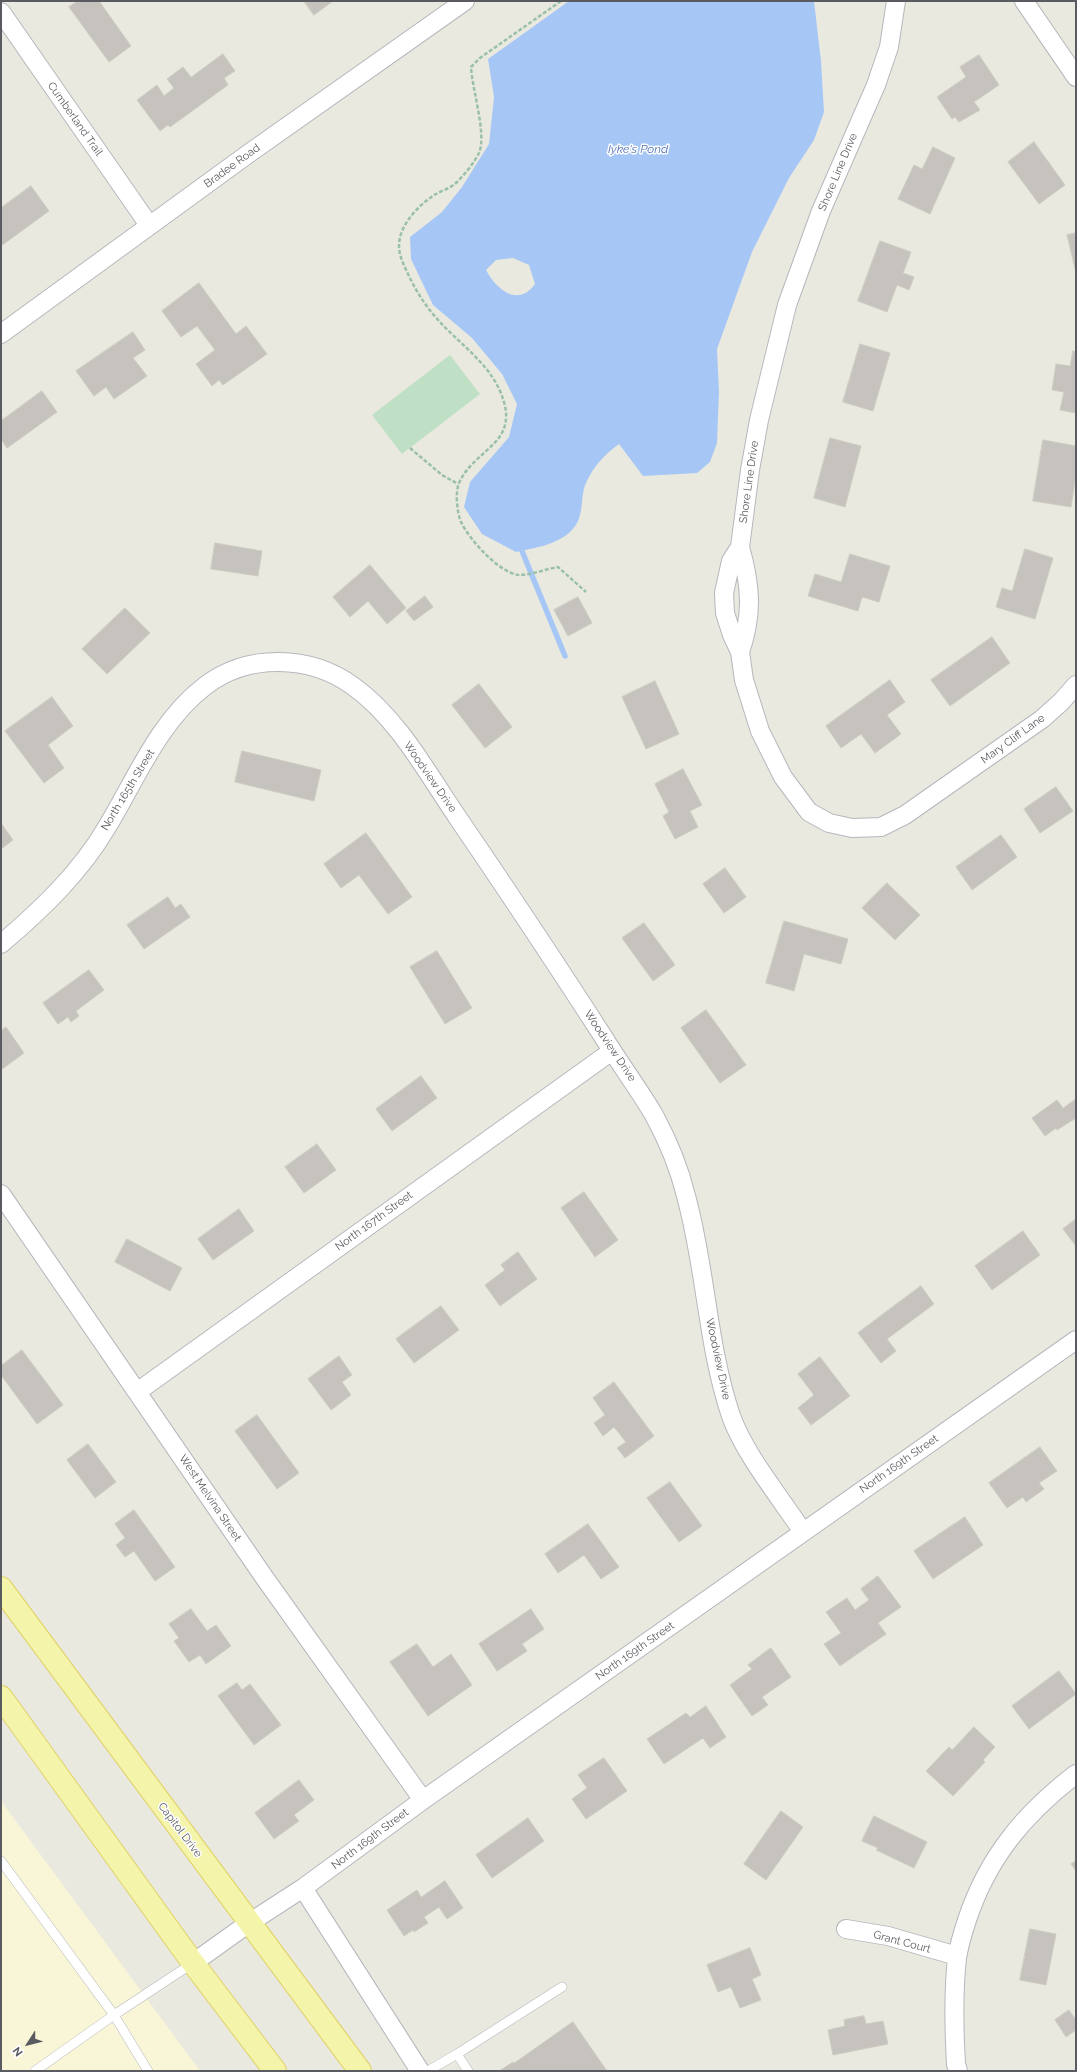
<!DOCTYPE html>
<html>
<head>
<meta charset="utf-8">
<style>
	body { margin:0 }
	#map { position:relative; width:1077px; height:2072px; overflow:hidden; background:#eae9e0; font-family:Raleway,sans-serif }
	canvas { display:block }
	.frame { position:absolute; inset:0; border:2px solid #595b60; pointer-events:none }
	.north { position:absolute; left:8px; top:2024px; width:40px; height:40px; -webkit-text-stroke:3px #fff; paint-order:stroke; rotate:234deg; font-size:11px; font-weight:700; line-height:16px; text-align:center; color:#595b60 }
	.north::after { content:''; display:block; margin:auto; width:14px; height:18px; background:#595b60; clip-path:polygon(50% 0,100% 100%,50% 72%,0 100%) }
</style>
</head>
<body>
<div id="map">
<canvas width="1077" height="2072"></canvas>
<div class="frame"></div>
<div class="north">N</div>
</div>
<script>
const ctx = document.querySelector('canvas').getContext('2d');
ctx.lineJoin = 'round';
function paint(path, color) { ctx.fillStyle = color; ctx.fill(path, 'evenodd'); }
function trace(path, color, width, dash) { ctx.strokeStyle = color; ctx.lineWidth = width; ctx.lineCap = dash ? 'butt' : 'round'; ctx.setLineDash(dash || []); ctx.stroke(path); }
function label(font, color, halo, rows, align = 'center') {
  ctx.font = font + ' Raleway,sans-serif'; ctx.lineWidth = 3; ctx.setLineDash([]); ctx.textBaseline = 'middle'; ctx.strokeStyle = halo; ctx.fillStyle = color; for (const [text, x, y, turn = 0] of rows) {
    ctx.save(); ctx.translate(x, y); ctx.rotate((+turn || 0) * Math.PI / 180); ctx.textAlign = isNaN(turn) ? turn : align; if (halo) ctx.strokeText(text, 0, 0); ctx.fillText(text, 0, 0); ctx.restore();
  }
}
const commercial = new Path2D(`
	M1,1801L200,2071H1Z`);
const green = new Path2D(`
	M450,355L480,394L402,454L372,415Z`);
const water = new Path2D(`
	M569,1H814L821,61L824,112L814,140L789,178L752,252L717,349L719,392L717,443L710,462L697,473L643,476L619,444C605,454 593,467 586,483C579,498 586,518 570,532C556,545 534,548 516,552L482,534L464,507L470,482L509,437L517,404L502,374L472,338L433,305L411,259L410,237L442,212L462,187L489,144L494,97L488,59ZM513,258L529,265L535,284C518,308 496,289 486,270L496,260Z`);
const stream = new Path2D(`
	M522,551L565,656`);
const building = new Path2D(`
	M78,1H99L131,46L109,62L69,7Z
	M304,1H333L314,15Z
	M223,54L235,71L224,78L228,85L170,127L168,125L160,131L137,100L157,85L164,96L174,88L167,79L183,67L191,77Z
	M979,55L999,85L974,102L980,110L959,122L955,117L952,119L937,97L966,77L960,67Z
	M1034,142L1065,185L1039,204L1008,162Z
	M933,147L955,158L930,214L898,199L914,165L922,169Z
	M31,186L49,211L1,246V208Z
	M1076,233V273L1067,235Z
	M880,241L911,252L903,273L914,277L909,290L897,285L887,312L858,301Z
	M199,283L236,334L246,326L267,354L223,385L219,380L212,386L196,364L215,350L197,326L181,337L162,311Z
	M133,332L145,350L133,358L147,376L114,399L106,387L94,396L76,371Z
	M860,344L890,353L873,411L843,402Z
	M1073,351L1076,352V413L1060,410L1064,392L1052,390L1056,364L1070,366Z
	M42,391L57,412L7,448L1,439V421Z
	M830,438L861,446L845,507L814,498Z
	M1043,440L1076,446V474L1071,507L1033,501Z
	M215,543L262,551L258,576L211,569Z
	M1025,549L1053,558L1035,619L996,607L1002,588L1012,591Z
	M850,554L890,566L879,602L862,597L858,611L808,596L815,574L841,582Z
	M370,565L406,608L387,624L368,601L350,617L333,597Z
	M425,596L433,607L414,621L406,611Z
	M578,597L592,623L568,636L554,610Z
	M125,608L150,633L107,674L82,649Z
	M992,637L1010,663L950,706L931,680Z
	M890,680L905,702L887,715L901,734L875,753L861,734L841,748L826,726Z
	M655,681L679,734L646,749L622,697Z
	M479,684L512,727L485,748L452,705Z
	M52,697L73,726L48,745L64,768L44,783L5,731Z
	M242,751L321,770L314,801L235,782Z
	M683,769L702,805L690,811L698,827L675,839L663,816L669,812L655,784Z
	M1056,787L1073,811L1040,833L1024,809Z
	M1,823L13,840L1,849Z
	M366,833L412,897L388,914L359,875L341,888L324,864Z
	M1001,835L1017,857L972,890L956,867Z
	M725,868L746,897L724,913L703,884Z
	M887,883L920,915L895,940L862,908Z
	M168,897L175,908L181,904L190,917L144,949L127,925Z
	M784,921L848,939L841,964L804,954L794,991L766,983Z
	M644,923L675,965L653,981L622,938Z
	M437,951L472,1008L445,1024L410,967Z
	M89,970L104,990L76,1011L79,1016L71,1022L68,1017L58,1024L43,1003Z
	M706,1010L746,1065L720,1083L681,1028Z
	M6,1027L24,1053L1,1070V1031Z
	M421,1076L437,1098L392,1131L376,1109Z
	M1076,1099V1118L1057,1130L1056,1128L1045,1136L1032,1118L1057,1100L1063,1108Z
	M317,1144L336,1170L304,1193L285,1167Z
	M584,1192L618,1240L595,1257L561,1208Z
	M239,1209L254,1231L213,1260L198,1239Z
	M1076,1219V1246L1063,1229Z
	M1023,1231L1040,1255L992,1290L975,1266Z
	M127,1239L182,1268L170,1291L115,1262Z
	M518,1252L537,1279L500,1306L485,1285L505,1270L501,1265Z
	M921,1286L934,1304L887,1339L896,1351L881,1363L858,1333Z
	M441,1306L459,1330L414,1363L396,1339Z
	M22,1350L63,1405L37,1424L1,1375V1366Z
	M339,1356L352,1375L342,1382L351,1395L331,1410L308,1379Z
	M820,1357L850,1396L811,1425L798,1408L814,1395L798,1374Z
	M614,1382L654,1436L625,1458L617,1448L626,1442L614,1427L603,1436L594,1423L605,1415L593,1398Z
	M257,1415L299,1473L277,1489L235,1431Z
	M88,1444L116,1482L95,1498L67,1460Z
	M1040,1447L1057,1471L1039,1483L1044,1489L1026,1502L1023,1497L1007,1508L989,1483Z
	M670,1482L702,1526L679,1542L647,1498Z
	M134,1510L175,1567L155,1581L134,1551L125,1557L116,1545L125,1538L115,1524Z
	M965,1517L983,1545L933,1579L914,1551Z
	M588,1524L619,1567L601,1579L584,1555L558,1573L545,1554Z
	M878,1576L901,1607L878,1623L886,1634L840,1666L824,1644L841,1633L826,1612L847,1598L855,1610L869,1600L861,1589Z
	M191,1609L207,1631L216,1625L231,1646L206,1664L200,1655L189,1662L174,1641L179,1638L169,1624Z
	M531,1609L544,1629L522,1644L527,1651L497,1671L479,1644Z
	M417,1644L433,1667L451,1654L472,1685L428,1716L390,1662Z
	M771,1648L791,1677L762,1697L768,1705L752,1716L730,1685L752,1669L748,1665Z
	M1059,1671L1076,1694L1029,1729L1012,1706Z
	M237,1683L242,1690L250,1684L281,1725L254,1745L218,1696Z
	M706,1706L726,1737L710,1748L703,1738L664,1764L647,1739L686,1713L690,1717Z
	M974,1727L995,1747L983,1760L985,1762L953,1796L926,1771L949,1747L952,1750Z
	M604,1758L627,1791L586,1819L572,1799L587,1788L578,1775Z
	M299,1780L314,1800L294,1815L299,1821L274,1839L255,1813Z
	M781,1811L803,1827L766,1880L744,1864Z
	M874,1816L927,1842L914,1868L876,1850L878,1848L862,1841Z
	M528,1818L544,1841L492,1878L476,1855Z
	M1076,1861V1871L1071,1864Z
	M445,1881L463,1908L447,1919L439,1907L424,1917L428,1923L414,1932L413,1930L404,1936L387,1910L417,1890L421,1897Z
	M1030,1929L1056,1934L1046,1985L1020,1980Z
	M750,1948L761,1975L752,1979L761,2000L740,2008L731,1987L718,1992L707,1965Z
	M1069,2010L1076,2020V2030L1066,2037L1055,2020Z
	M864,2016L866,2024L883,2021L888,2044L833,2055L828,2030L845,2026L844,2020Z
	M573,2022L607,2071H499L513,2062L514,2063Z`);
const path = new Path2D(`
	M561,1L480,58L471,67C472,89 487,135 479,153C474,163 465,174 457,182C451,188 441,191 434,195C418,206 399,225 399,246C399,256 404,265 408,274C416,291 426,307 439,321C459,343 488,363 500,391C523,444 475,447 459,483C455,492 457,513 461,522C469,539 499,573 519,575C531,575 546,569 558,567L586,592
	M410,448L442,475L458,484`);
const service = new Path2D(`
	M1,1861L114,2015L148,2071
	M457,2054L562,1987
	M35,2071L114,2015L193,1963
	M428,2071L457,2054L468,2071`);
const minor = new Path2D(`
	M896,1L889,47L876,85L821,211L787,305L759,420L750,470L740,547L731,561L724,593L725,613L732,635L740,652L744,680L760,731L783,777L809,812L829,823L852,828L881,827L905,815L1042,719L1061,702L1076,685
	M1024,1L1076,77
	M1,12L149,225
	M1,334L248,154L465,1
	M740,652C753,614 751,586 740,547
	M1,944C41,910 80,873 107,827C136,779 159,721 205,686C248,653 310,655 353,686C400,720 428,775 460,821C509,893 557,965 604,1038C620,1064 638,1088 654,1115C668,1141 679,1167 686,1196C706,1268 707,1345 731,1416C745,1455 780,1497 803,1532
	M1,1194L264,1577L423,1800
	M137,1392L612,1051
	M303,1888L420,2071
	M846,1929L888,1936L957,1956
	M193,1963L249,1923L303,1888L423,1800L1076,1340
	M958,2071L956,2064C954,2029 953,1994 957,1958C959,1946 963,1932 967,1920C988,1857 1024,1814 1076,1774`);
const primary = new Path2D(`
	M1,1588L360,2071
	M1,1697L193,1963L275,2071`);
const streetNames = [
	["Cumberland Trail",75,119,55],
	["Bradee Road",232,166,-36],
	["Shore Line Drive",838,172,-67],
	["Shore Line Drive",749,482,-82],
	["Mary Cliff Lane",1013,739,-36],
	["Woodview Drive",430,777,55],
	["North 165th Street",128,790,-59],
	["Woodview Drive",610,1046,56],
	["North 167th Street",374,1221,-36],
	["Woodview Drive",718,1359,78],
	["North 169th Street",899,1464,-35],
	["West Melvina Street",210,1498,56],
	["North 169th Street",635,1651,-35],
	["Capitol Drive",180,1830,53],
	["North 169th Street",370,1839,-37],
	["Grant Court",902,1942,15]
];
const waterNames = [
	["Iyke's Pond",638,149]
];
paint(commercial, '#f9f6d7');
paint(green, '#bfe0c4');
paint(water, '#a6c7f5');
trace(stream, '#a6c7f5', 5.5);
paint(building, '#c6c3be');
trace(building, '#ceccc0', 1);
trace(service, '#b6b7bc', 10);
trace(minor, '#b6b7bc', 20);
trace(primary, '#e0d063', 24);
trace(path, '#9ac0aa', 2.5, [4, 2]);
trace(service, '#fff', 9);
trace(minor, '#fff', 18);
trace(primary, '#f5f4ab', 22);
label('11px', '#595b60', '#fff', streetNames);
label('italic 12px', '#4d70b4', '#fff', waterNames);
</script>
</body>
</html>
